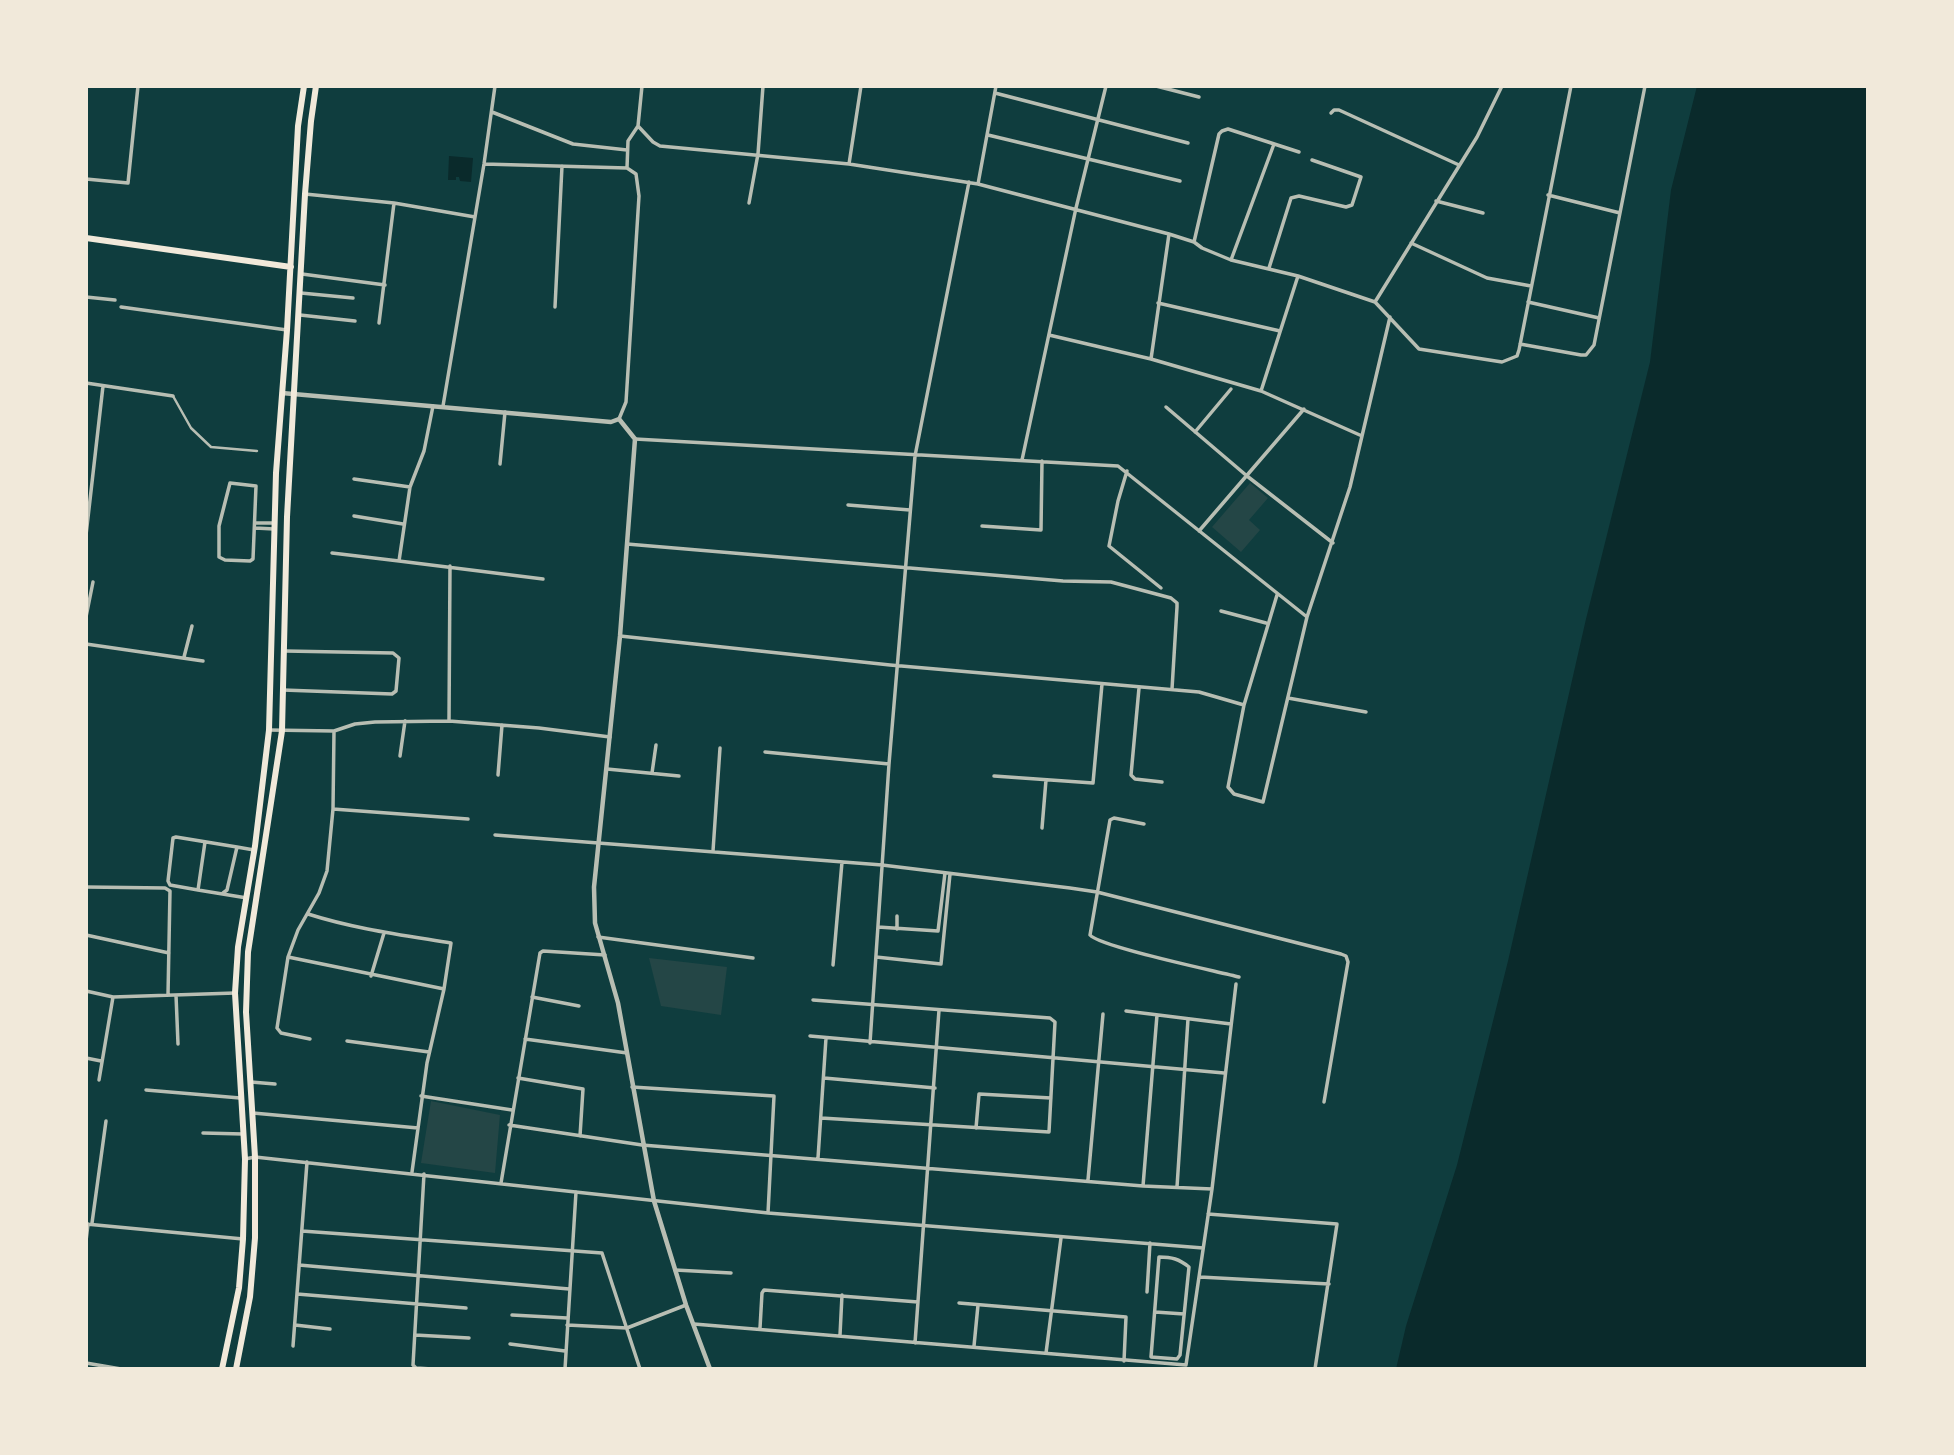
<!DOCTYPE html>
<html>
<head>
<meta charset="utf-8">
<style>
	body { margin:0 }
	#map { position:relative; width:1954px; height:1455px; overflow:hidden; background:#0f3d3e; font-family:Quicksand,sans-serif }
	canvas { display:block }
	.frame { position:absolute; inset:0; border:88px solid #f1e9da; pointer-events:none }
</style>
</head>
<body>
<div id="map">
<canvas width="1954" height="1455"></canvas>
<div class="frame"></div>
</div>
<script>
const ctx = document.querySelector('canvas').getContext('2d');
ctx.lineJoin = 'round';
function paint(path, color) { ctx.fillStyle = color; ctx.fill(path, 'evenodd'); }
function trace(path, color, width, dash) { ctx.strokeStyle = color; ctx.lineWidth = width; ctx.lineCap = dash ? 'butt' : 'round'; ctx.setLineDash(dash || []); ctx.stroke(path); }
const green = new Path2D(`
	M1250,483L1268,498L1249,520L1260,530L1241,552L1212,527Z
	M649,958L727,967L721,1015L661,1006Z
	M431,1101L500,1115L495,1173L421,1163Z`);
const water = new Path2D(`
	M1697,86H1868V1369H1396L1406,1326L1457,1165L1508,961L1586,619L1650,362L1671,190Z
	M449,156L473,158L471,182L460,181L459,177H456V180H448Z`);
const pedestrian = new Path2D(`
	M173,396L191,428L211,447L257,451`);
const minor = new Path2D(`
	M1156,86L1199,97
	M995,93L1188,143
	M492,112L573,144L627,150
	M1331,113L1334,110H1339L1459,165
	M638,126L653,142L660,146L849,164L978,184L1169,234L1194,242L1202,248L1231,260L1298,276L1375,302L1419,349L1502,362L1517,356L1519,350L1571,86
	M988,135L1180,181
	M484,164L627,168
	M849,164L861,86
	M86,179L128,183L138,86
	M978,184L996,86
	M305,194L394,203L475,217
	M1548,195L1620,213
	M1436,201L1483,213
	M749,203L758,154L763,86
	M1194,242L1219,134L1222,131L1228,129L1299,152
	M1411,243L1487,278L1531,286
	M1231,260L1274,144
	M1269,268L1291,198L1299,196L1346,207L1352,205L1361,177L1312,160
	M302,274L385,285
	M301,293L353,298
	M86,297L115,300
	M1375,302L1477,137L1502,86
	M1528,302L1599,318
	M1158,303L1280,331
	M121,307L287,330
	M555,307L562,166
	M300,315L355,321
	M379,323L394,203
	M1049,335L1151,359L1261,391L1362,436
	M1520,344L1581,355H1586L1594,345L1645,86
	M1151,359L1169,234
	M86,383L173,396
	M1261,391L1298,276
	M433,406L424,451L410,487L399,561L543,579
	M443,406L484,164L495,86
	M1166,407L1247,476L1333,543
	M619,419L626,402L639,196L636,174L627,168L628,141L638,126L642,86
	M1195,432L1231,389
	M635,439L1118,466L1307,617
	M1022,460L1076,208L1106,86
	M500,464L505,412
	M1127,471L1118,501L1109,546L1161,588
	M354,479L410,487
	M230,483L256,486L253,559L250,561L225,560L219,557V526Z
	M848,505L910,510
	M354,516L403,524
	M255,523H274
	M982,526L1041,530L1042,461
	M255,528L274,529
	M1199,531L1304,409
	M86,535L103,386
	M627,544L1063,581L1111,582L1171,598L1177,603V607L1172,689
	M332,553L399,561
	M1277,595L1244,705L1228,787L1234,794L1263,802L1307,617L1350,487L1390,317
	M1221,611L1266,623
	M86,617L93,582
	M620,636L890,665L1199,692L1244,705
	M86,644L203,661
	M184,657L192,626
	M1139,688L1131,775L1135,779L1162,782
	M283,690L392,694L396,691L399,658L393,653L285,651
	M1288,698L1366,712
	M449,721L450,566
	M269,730L334,731L355,724L375,722L449,721L539,728L610,737
	M765,752L889,764
	M400,756L405,721
	M607,769L679,776
	M652,773L656,745
	M498,775L502,725
	M994,776L1093,783L1102,684
	M333,809L468,819
	M1144,824L1114,818L1110,820L1090,935C1100,947 1216,971 1239,977
	M1042,828L1046,780
	M495,835L882,865L1070,888L1097,892L1341,954L1346,956L1348,962L1324,1102
	M205,842L198,890L170,885L168,881L173,838L176,837L237,847
	M713,851L720,748
	M86,887L165,888L170,891L168,995
	M198,890L247,898
	M223,893L227,890L237,847L254,850
	M308,914C355,929 402,935 451,943L444,989L427,1063L412,1172
	M878,927L938,931L945,873
	M897,929V916
	M86,935L169,953
	M598,937L753,958
	M288,957L444,989
	M876,957L941,964L950,874
	M833,965L842,862
	M371,976L384,933
	M86,991L113,997L235,993
	M176,995L178,1044
	M532,997L579,1006
	M813,1000L1050,1018L1055,1022L1049,1132L821,1118
	M1126,1011L1231,1024
	M810,1036L1224,1073
	M310,1039L281,1033L277,1028L288,957L298,930L319,893L327,871L333,809L334,731
	M525,1039L627,1053
	M347,1041L429,1052
	M870,1043L889,764L915,456L969,182
	M86,1058L101,1061
	M518,1078L583,1089L580,1136
	M824,1078L935,1088
	M99,1080L113,997
	M251,1082L275,1084
	M632,1087L774,1096L768,1213
	M146,1090L240,1098
	M421,1096L512,1110
	M253,1113L418,1128
	M509,1125L642,1145L1143,1186L1212,1189
	M976,1128L979,1094L1051,1098
	M203,1133L243,1134
	M818,1158L826,1038
	M245,1159L255,1157L768,1213L1203,1248
	M424,1174L413,1365L416,1368L432,1369
	M1088,1180L1103,1014
	M501,1183L540,953L543,951L605,955
	M1143,1186L1157,1015
	M1177,1187L1188,1019
	M1208,1214L1337,1224L1315,1369
	M92,1223L106,1121
	M86,1224L243,1239
	M302,1231L602,1253L640,1369
	M86,1241L88,1224
	M1159,1257C1172,1257 1179,1259 1189,1267L1180,1355L1177,1359L1151,1357Z
	M299,1265L569,1289
	M675,1270L731,1273
	M1200,1277L1329,1284
	M1147,1292L1150,1243
	M297,1294L466,1308
	M959,1303L1126,1317L1124,1361
	M1155,1312L1184,1314
	M512,1315L567,1318
	M694,1324L1186,1365L1212,1189L1236,984
	M295,1325L330,1329
	M567,1325L627,1328L686,1305
	M760,1328L762,1293L764,1290L918,1302
	M415,1335L469,1338
	M840,1335L842,1295
	M915,1343L939,1010
	M510,1344L565,1351
	M293,1346L307,1162
	M974,1346L978,1305
	M1046,1353L1061,1238
	M86,1363L121,1369
	M565,1369L576,1192`);
const tertiary = new Path2D(`
	M282,393L611,422L619,419L635,439L620,636L594,887L595,923L618,1003L654,1201L686,1305L710,1369`);
const primary = new Path2D(`
	M86,238L291,267
	M222,1369L239,1288L243,1239L245,1159L235,993L238,947L255,846L269,730L276,473L287,330L298,126L304,86
	M236,1369L250,1297L255,1238V1157L246,1012L248,952L282,731L287,517L305,194L311,121L316,86`);
paint(green, '#244646');
paint(water, '#0a2a2b');
trace(pedestrian, '#b8beb3', 2.5);
trace(minor, '#b8beb3', 3.5);
trace(tertiary, '#b8beb3', 4.5);
trace(primary, '#f1e9da', 6);
</script>
</body>
</html>
